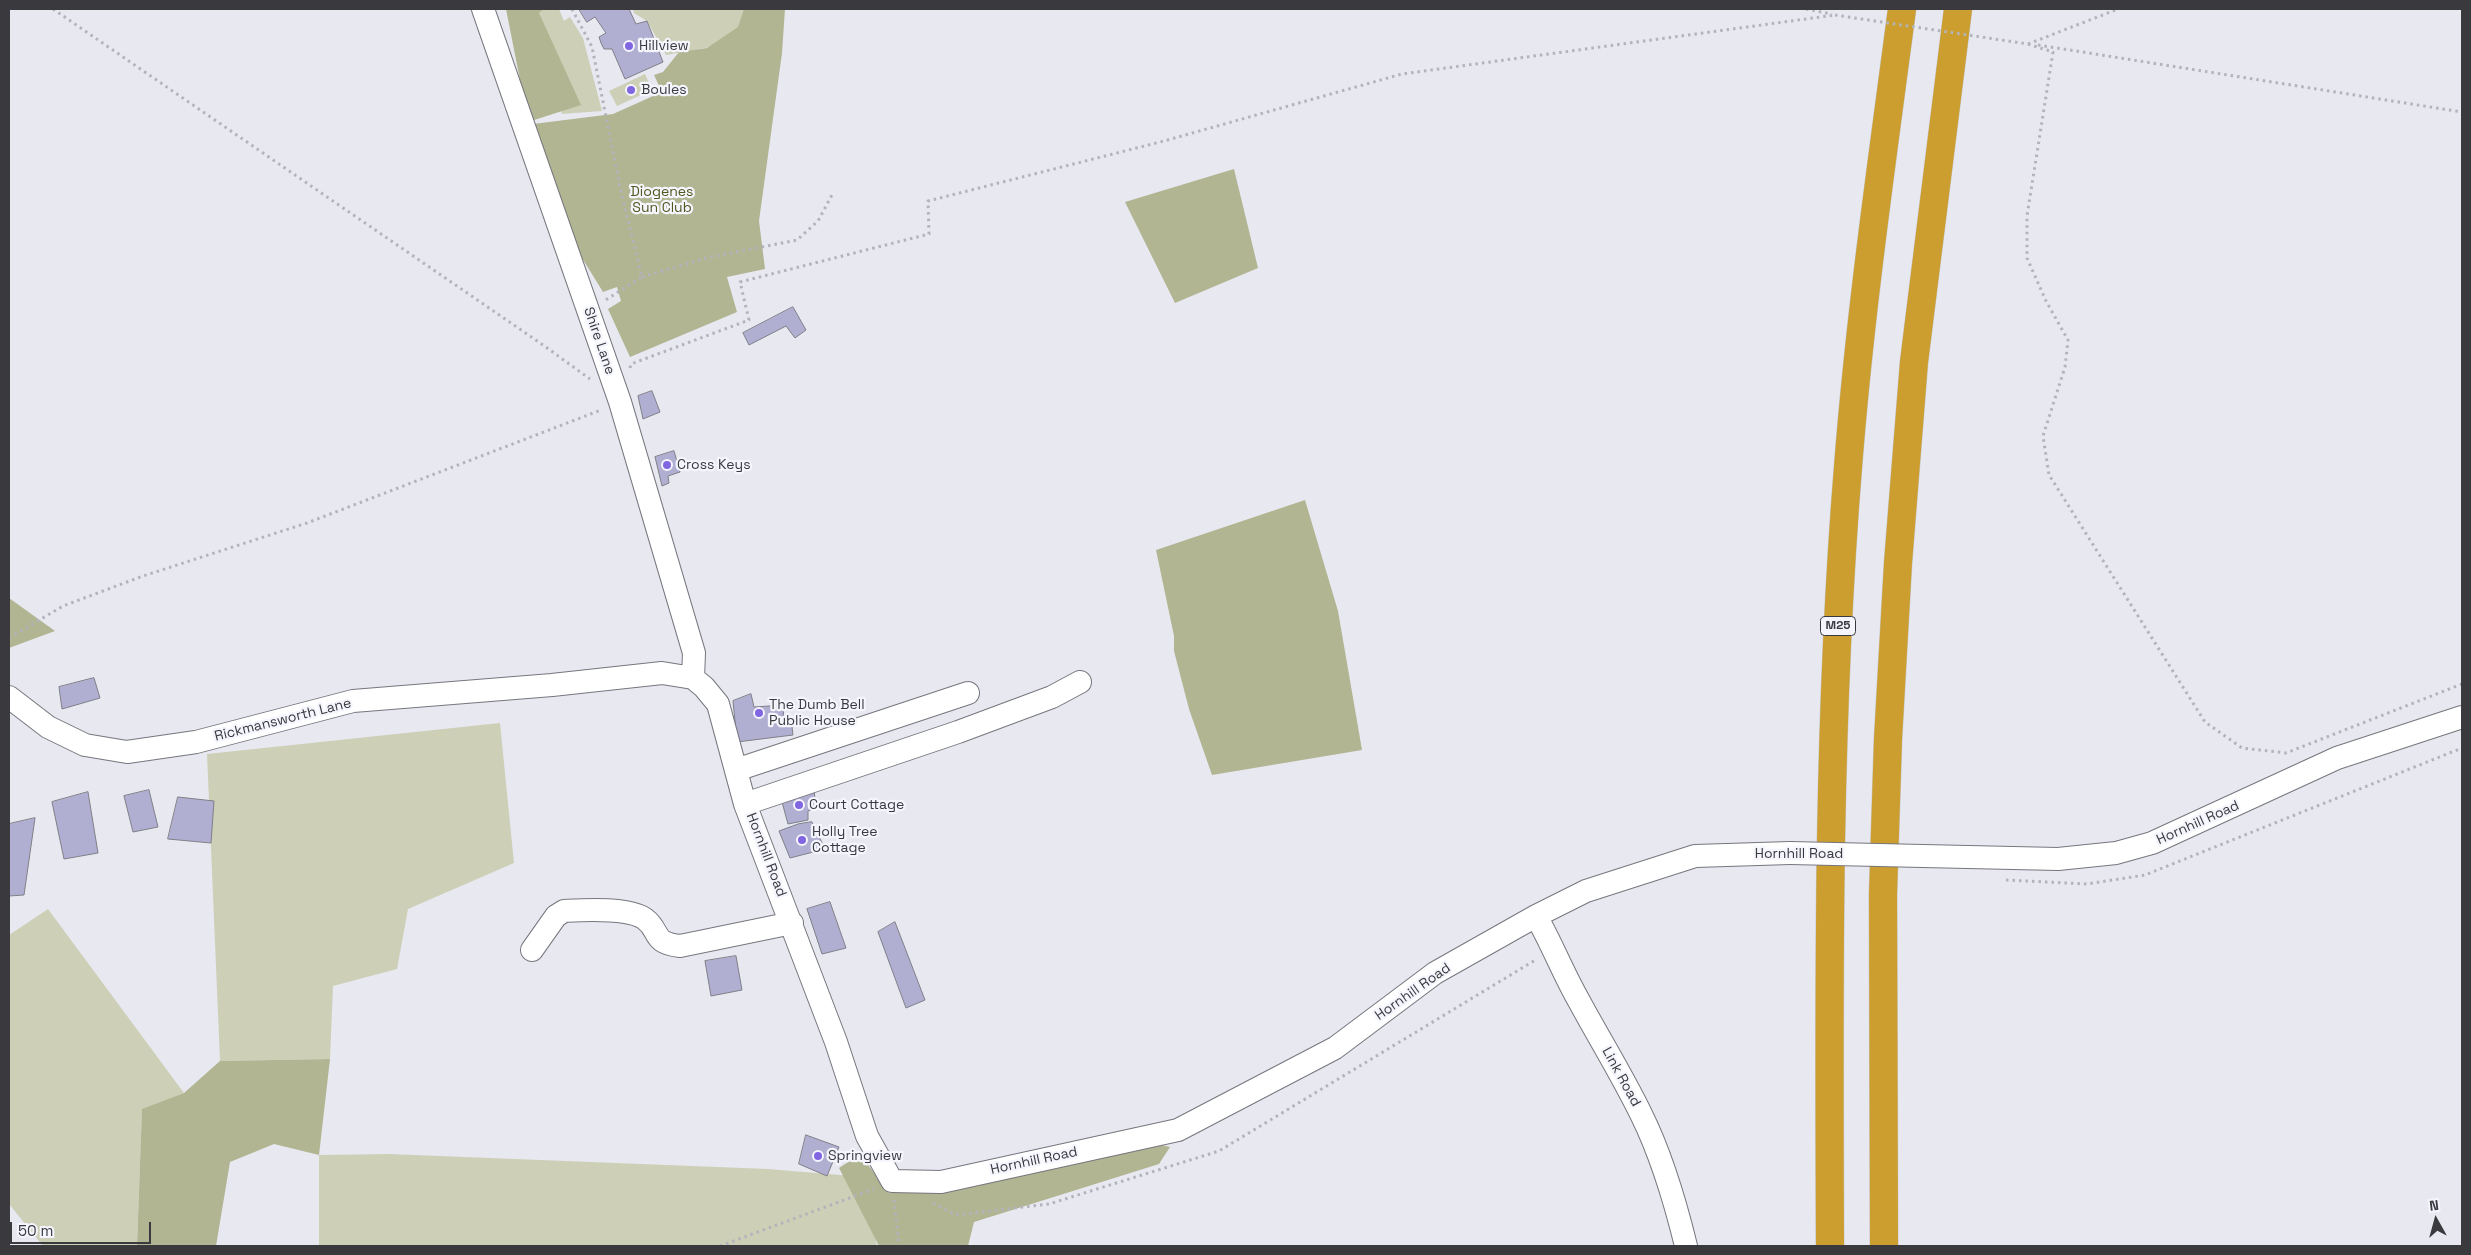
<!DOCTYPE html>
<html>
<head>
<meta charset="utf-8">
<style>
	body { margin:0 }
	#map { position:relative; width:2471px; height:1255px; overflow:hidden; background:#e8e8f1; font-family:"Space Grotesk",sans-serif }
	canvas { display:block }
	.frame { position:absolute; inset:0; border:10px solid #3a3a3e; pointer-events:none }
	.north { position:absolute; left:2411px; top:1195px; width:50px; height:50px; -webkit-text-stroke:4px #f5f5fe; paint-order:stroke; rotate:353deg; font-size:14px; font-weight:700; line-height:20px; text-align:center; color:#3a3a3e }
	.north::after { content:''; display:block; margin:auto; width:18px; height:22px; background:#3a3a3e; clip-path:polygon(50% 0,100% 100%,50% 72%,0 100%) }
	.scale { position:absolute; left:10px; top:1222px; width:141px; height:22px; box-sizing:border-box; border:2px solid #3a3a3e; border-top:0; padding-left:6px; font-size:15px; line-height:18px; white-space:nowrap; color:#3a3a3e; -webkit-text-stroke:4px #f5f5fe; paint-order:stroke }
</style>
</head>
<body>
<div id="map">
<canvas width="2471" height="1255"></canvas>
<div class="frame"></div>
<div class="north">N</div>
<div class="scale">50 m</div>
</div>
<script>
const ctx = document.querySelector('canvas').getContext('2d');
ctx.lineJoin = 'round';
function paint(path, color) { ctx.fillStyle = color; ctx.fill(path, 'evenodd'); }
function trace(path, color, width, dash) { ctx.strokeStyle = color; ctx.lineWidth = width; ctx.lineCap = dash ? 'butt' : 'round'; ctx.setLineDash(dash || []); ctx.stroke(path); }
function label(font, color, halo, rows, align = 'center') {
  ctx.font = font + ' "Space Grotesk",sans-serif'; ctx.lineWidth = 4.5; ctx.setLineDash([]); ctx.textBaseline = 'middle'; ctx.strokeStyle = halo; ctx.fillStyle = color; for (const [text, x, y, turn = 0] of rows) {
    ctx.save(); ctx.translate(x, y); ctx.rotate((+turn || 0) * Math.PI / 180); ctx.textAlign = isNaN(turn) ? turn : align; if (halo) ctx.strokeText(text, 0, 0); ctx.fillText(text, 0, 0); ctx.restore();
  }
}
const green = new Path2D(`
	M528,9H559L564,21L570,17L583,38L602,111L562,114Z
	M633,9H755L754,39L666,55L647,21L634,13Z
	M645,74L652,90L617,106L609,91Z
	M500,723L514,863L408,909L397,969L333,986L330,1059L220,1061L207,754Z
	M48,909L184,1093L142,1110L137,1246H43L9,1204V935Z
	M389,1154L768,1169L864,1177L877,1246H319V1155Z`);
const forest = new Path2D(`
	M506,9H543L539,13L581,105L531,121L522,90Z
	M744,9H785L782,53L759,221L765,269L727,277L737,312L630,357L608,309L621,301L617,287L603,292L574,245L533,124L613,114L662,92L654,75L663,72L679,52L707,48L738,27Z
	M1234,169L1258,268L1175,303L1125,202Z
	M1305,500L1338,611L1362,750L1212,775L1189,709L1174,651V636L1156,550Z
	M9,598L55,631L9,648Z
	M330,1059L319,1155L274,1144L230,1162L216,1246H137L142,1109L184,1093L220,1061Z
	M1152,1143L1170,1147L1159,1164L974,1222L968,1246H879L839,1168L860,1154L889,1193L940,1191Z`);
const building = new Path2D(`
	M579,9H629L636,24L647,21L663,62L625,79L612,49H604L601,43L599,37L606,33L595,17L587,22Z
	M793,307L806,330L795,338L786,326L749,345L743,333Z
	M652,391L660,412L643,419L638,396Z
	M674,451L680,472L668,476L669,483L662,486L655,457Z
	M94,678L100,698L62,709L59,687Z
	M751,694L754,707L784,705L783,719H791L793,735L737,742L733,701Z
	M149,790L158,827L133,832L124,796Z
	M814,790L816,808L808,811V820L788,824L782,802Z
	M88,792L98,853L64,859L52,802Z
	M178,797L214,801L211,843L168,839Z
	M35,818L24,895L9,896V824Z
	M812,822L825,849L790,858L779,831L798,824Z
	M830,902L846,948L822,954L807,909Z
	M895,922L925,1000L906,1008L878,932Z
	M736,956L742,990L711,996L705,961Z
	M806,1135L839,1147L827,1176L799,1164Z`);
const path = new Path2D(`
	M53,9L543,345L590,379
	M572,9L592,47L622,196L642,277L604,301
	M1806,9L1832,14
	M2028,44L2053,52L2027,216V258L2046,301L2068,340L2065,367L2043,436L2049,475L2205,722L2242,748L2286,753L2462,684
	M2028,44L2118,9
	M2038,45L2462,112
	M642,277L706,258L797,240L818,221L833,193
	M630,368L631,364L749,320L740,282L929,234L928,201L1164,141L1402,74L1835,15
	M9,638L63,606L143,576L307,523L601,410
	M2006,880L2087,884L2145,875L2462,748
	M894,1200L899,1246
	M933,1203L956,1215L1049,1204L1219,1151L1537,959
	M720,1246L874,1189`);
const minor = new Path2D(`
	M483,9L620,402L694,653L693,678
	M9,697L48,727L85,745L127,752L196,742L353,701L552,685L662,673L693,678L704,687L718,704L745,804L836,1042L867,1136L892,1181L941,1182L1178,1130L1335,1048L1435,973L1536,916L1586,891L1695,856L1790,853
	M736,770L968,693
	M745,804L958,732L1052,697L1080,682
	M1923,856L2058,859L2116,853L2152,843L2337,758L2462,717
	M1536,916C1552,944 1563,973 1579,1001C1599,1038 1622,1075 1641,1114C1662,1156 1675,1201 1686,1246
	M532,950L556,916L564,911C584,910 628,907 645,919C661,931 651,943 680,946L792,923`);
const highway = new Path2D(`
	M1830,1246C1829,986 1827,726 1848,467C1860,313 1882,161 1902,9
	M1884,1246L1883,894L1888,739L1898,563L1914,362L1958,9`);
const pathBridge = new Path2D(`
	M1835,15L2028,44`);
const minorBridge = new Path2D(`
	M1790,853L1923,856`);
const markers = [
	[629,46,5,"#8066e1"],
	[631,90,5,"#8066e1"],
	[667,465,5,"#8066e1"],
	[759,713,5,"#8066e1"],
	[799,805,5,"#8066e1"],
	[802,840,5,"#8066e1"],
	[818,1156,5,"#8066e1"]
];
const shields = [
	[1838,626,35]
];
const shieldNames = [
	["M25",1838,626]
];
const poiNames = [
	["Hillview",639,46],
	["Boules",641,90],
	["Cross Keys",677,465],
	["The Dumb Bell",769,705],
	["Public House",769,721],
	["Court Cottage",809,805],
	["Holly Tree",812,832],
	["Cottage",812,848],
	["Springview",828,1156]
];
const parkNames = [
	["Diogenes",662,192],
	["Sun Club",662,208]
];
const streetNames = [
	["Shire Lane",599,341,71],
	["Rickmansworth Lane",283,720,-14],
	["Hornhill Road",2198,823,-24],
	["Hornhill Road",1799,854],
	["Hornhill Road",766,855,69],
	["Hornhill Road",1413,992,-35],
	["Link Road",1621,1077,61],
	["Hornhill Road",1034,1161,-12]
];
paint(green, '#cdd0b7');
paint(forest, '#b1b591');
paint(building, '#b0afd1');
trace(building, '#807f88', 1);
trace(minor, '#76767e', 24);
trace(highway, '#c8c8c9', 29);
trace(path, '#b3b3bb', 3, [2.5, 4]);
trace(minor, '#fff', 22);
trace(highway, '#cb9e2f', 28);
trace(minorBridge, '#76767e', 24, []);
trace(pathBridge, '#b3b3bb', 3, [2.5, 4]);
trace(minorBridge, '#fff', 22);
for (const [x, y, r, color] of markers) { const dot = new Path2D(); dot.arc(x, y, r, 0, 2 * Math.PI); ctx.fillStyle = color; ctx.fill(dot); trace(dot, '#f5f5fe', 2); }
for (const [x, y, w] of shields) { const box = new Path2D(); box.roundRect(x - w / 2, y - 9.5, w, 19, 4); ctx.fillStyle = '#f5f5fe'; ctx.fill(box); trace(box, '#3a3a3e', 1); }
label('bold 12px', '#3a3a3e', null, shieldNames);
label('14px', '#3a3a3e', '#f5f5fe', poiNames, 'left');
label('14px', '#53561e', '#f5f5fe', parkNames);
label('14px', '#3a3a3e', '#f5f5fe', streetNames);
</script>
</body>
</html>
